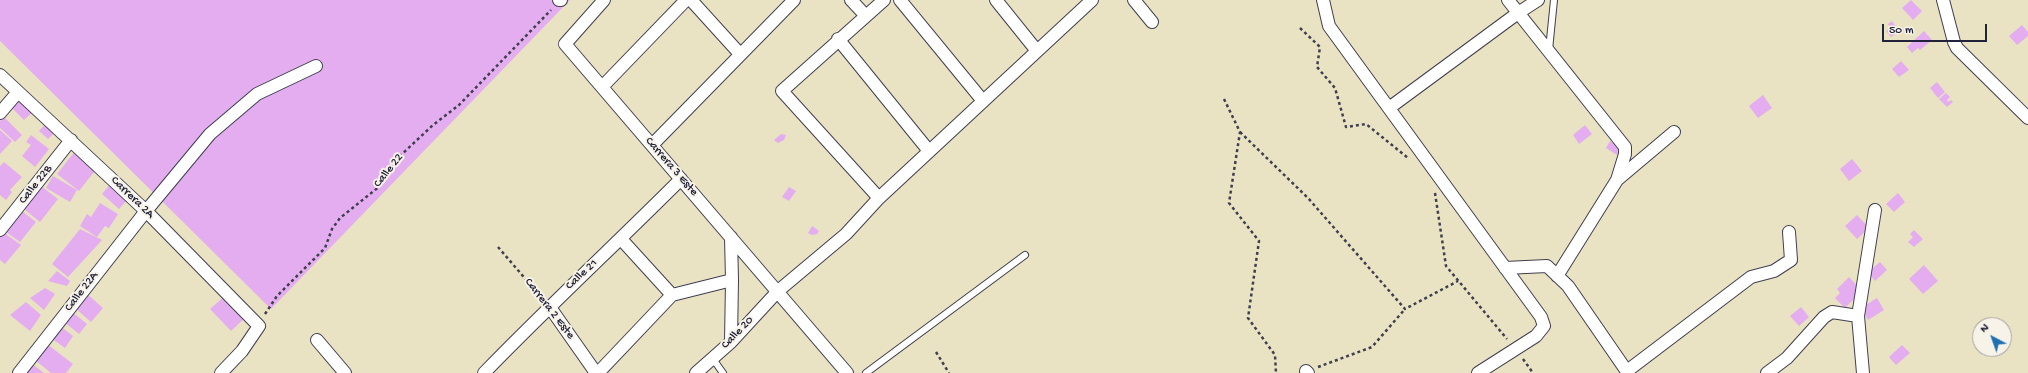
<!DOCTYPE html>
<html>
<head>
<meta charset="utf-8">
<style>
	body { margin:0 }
	#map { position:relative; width:2028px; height:373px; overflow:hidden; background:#e9e3c3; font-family:"Gochi Hand",sans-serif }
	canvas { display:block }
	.north { position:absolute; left:1972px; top:317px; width:40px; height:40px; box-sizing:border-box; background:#f7f3e8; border:1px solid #a29fa3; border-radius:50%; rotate:319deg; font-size:11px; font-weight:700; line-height:16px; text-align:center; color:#22223b }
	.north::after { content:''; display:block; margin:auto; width:14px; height:18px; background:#1f6fb2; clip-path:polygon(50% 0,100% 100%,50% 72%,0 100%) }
	.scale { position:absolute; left:1882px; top:24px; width:105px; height:18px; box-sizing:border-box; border:2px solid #22223b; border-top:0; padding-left:5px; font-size:12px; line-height:14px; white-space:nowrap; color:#22223b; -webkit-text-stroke:3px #f7f3e8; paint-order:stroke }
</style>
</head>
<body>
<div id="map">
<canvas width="2028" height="373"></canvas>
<div class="north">N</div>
<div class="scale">50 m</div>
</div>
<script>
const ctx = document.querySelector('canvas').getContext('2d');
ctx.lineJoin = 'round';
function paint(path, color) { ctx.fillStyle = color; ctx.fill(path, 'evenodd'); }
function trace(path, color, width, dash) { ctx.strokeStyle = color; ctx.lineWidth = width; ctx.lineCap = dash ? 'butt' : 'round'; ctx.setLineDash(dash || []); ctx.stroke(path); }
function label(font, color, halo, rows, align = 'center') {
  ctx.font = font + ' "Gochi Hand",sans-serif'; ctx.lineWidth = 4; ctx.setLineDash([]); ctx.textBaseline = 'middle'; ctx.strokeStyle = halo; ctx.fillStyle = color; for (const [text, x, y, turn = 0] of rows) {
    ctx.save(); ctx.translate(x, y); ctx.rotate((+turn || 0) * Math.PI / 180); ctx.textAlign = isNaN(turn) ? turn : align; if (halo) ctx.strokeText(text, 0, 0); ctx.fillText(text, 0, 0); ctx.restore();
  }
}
const building = new Path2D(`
	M0,0H570L271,309L0,41Z
	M1911,0L1922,11L1913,20L1902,8Z
	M1892,21L1899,31L1891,37L1886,31L1891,28L1888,24Z
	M2022,25L2028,32V36L2017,45L2009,36Z
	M1924,31L1932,40L1920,50L1918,48L1912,53L1907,47Z
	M1901,61L1909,70L1899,77L1892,69Z
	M1937,82L1945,92L1938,98L1930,88Z
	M24,93L38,107L24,120L10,106Z
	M1946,93L1950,97L1947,100L1948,102L1951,100L1953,102L1947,107L1939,99Z
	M1763,95L1772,108L1758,118L1749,106Z
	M4,117L22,135L15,142L0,128V121Z
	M50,119L59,128L48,139L39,131Z
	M1585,125L1592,134L1579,144L1573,135Z
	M0,130L12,141L0,154Z
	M781,134L786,135L784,140L778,143L774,140Z
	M31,135L49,149L35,167L22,156L31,145L26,142Z
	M1610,141L1621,148L1617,155L1606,148Z
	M76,150L98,167L79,191L57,174Z
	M1852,159L1862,171L1849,181L1840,169Z
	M4,162L22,177L10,190L12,192L6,200L0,195V166Z
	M53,176L77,190L70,202L46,188Z
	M112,182L130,197L119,209L102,194Z
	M41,186L58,199L40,222L24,209Z
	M789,187L796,191L789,201L782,197Z
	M1898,193L1905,202L1894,212L1886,204Z
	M100,203L118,214L109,228L105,226L97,237L80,226L87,214L91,217Z
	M22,211L36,222L20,242L6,232Z
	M1857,215L1869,228L1857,239L1845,226Z
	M812,226L819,231L817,234L812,235L808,233Z
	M80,229L102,240L68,277L52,264Z
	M1914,230L1923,239L1914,247L1908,242L1913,237L1910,234Z
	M3,232L21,245L5,264L0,260V237Z
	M1880,262L1887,270L1875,281L1868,272Z
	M1924,265L1938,281L1923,294L1909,279Z
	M57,271L70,281L67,286L48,281Z
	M1849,277L1862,291L1845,308L1835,298L1840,293L1837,289Z
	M45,288L55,294L44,310L30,298Z
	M86,293L103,308L91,322L74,307Z
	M227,294L247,316L231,331L210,309Z
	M1877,298L1884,310L1868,320L1861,308Z
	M26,302L41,315L30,331L10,315Z
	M1801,307L1809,317L1799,326L1790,316Z
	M71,311L87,324L79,334L63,321Z
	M60,326L73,336L65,348L51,338Z
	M47,344L73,364L66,373H51L35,360Z
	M1902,345L1910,353L1896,365L1889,357Z
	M31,363L44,373H24Z`);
const path = new Path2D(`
	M1300,28L1320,47L1317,67L1335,88L1346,127L1366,124L1408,158
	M1224,99L1240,132L1229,203L1259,241L1248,318L1275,355L1276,373
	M1240,132L1308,198L1405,309L1458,281
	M1435,193L1446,266L1507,339
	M498,247L541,297
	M265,314L277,296L325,248L332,229L340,218L380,186L401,155L433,125L459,105L551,10
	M936,352L949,373
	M1523,359L1533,373
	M1318,367L1372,347L1405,309`);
const service = new Path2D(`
	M1549,50L1554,0
	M713,359L723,373
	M866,373L1025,255`);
const minor = new Path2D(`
	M559,0H561
	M604,0L565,44L847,373
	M691,0L740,54
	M851,0L866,16
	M900,0L983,101
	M996,0L1037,51
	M1134,0L1152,22
	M1323,0L1329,26L1541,317L1544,326L1536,336L1478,373
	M1508,0L1625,147V154L1617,180L1557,276
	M1943,0L1954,42L1957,48L2028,118
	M838,39L929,151
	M0,75L146,211L259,326L242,351L221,373
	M602,87L686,0
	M1389,108L1518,13L1538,0
	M0,113L18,92
	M652,145L794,0
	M1617,180L1674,132
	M879,198L782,91L884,0
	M0,230L71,140
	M731,237L732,280L731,342
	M621,239L672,295
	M1505,268L1547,266L1568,286L1628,373
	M549,306L596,373
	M317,340L345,373
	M1306,371L1308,373
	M1627,371L1751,277L1774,271L1791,260L1789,232
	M19,373L146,211L210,134L257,94L316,66
	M484,373C548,307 616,244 681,179
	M598,373L672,295L732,280
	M696,373L731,342L778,291L846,234L879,198L1092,0
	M1767,373L1787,358L1824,317L1832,312L1858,316
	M1863,373L1858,316L1875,210`);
const streetNames = [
	["Carrera 3 Este",671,167,49],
	["Calle 22",389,171,-52],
	["Calle 22B",36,185,-52],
	["Carrera 2A",132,198,44],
	["Calle 21",582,275,-43],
	["Calle 22A",82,292,-52],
	["Carrera 2 Este",549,309,52],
	["Calle 20",738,333,-46]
];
paint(building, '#e4adf0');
trace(service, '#403f4f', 8);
trace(minor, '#403f4f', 14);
trace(path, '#403f4f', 2.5, [3, 3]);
trace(service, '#fff', 6);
trace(minor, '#fff', 12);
label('12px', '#22223b', '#f7f3e8', streetNames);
</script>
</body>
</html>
